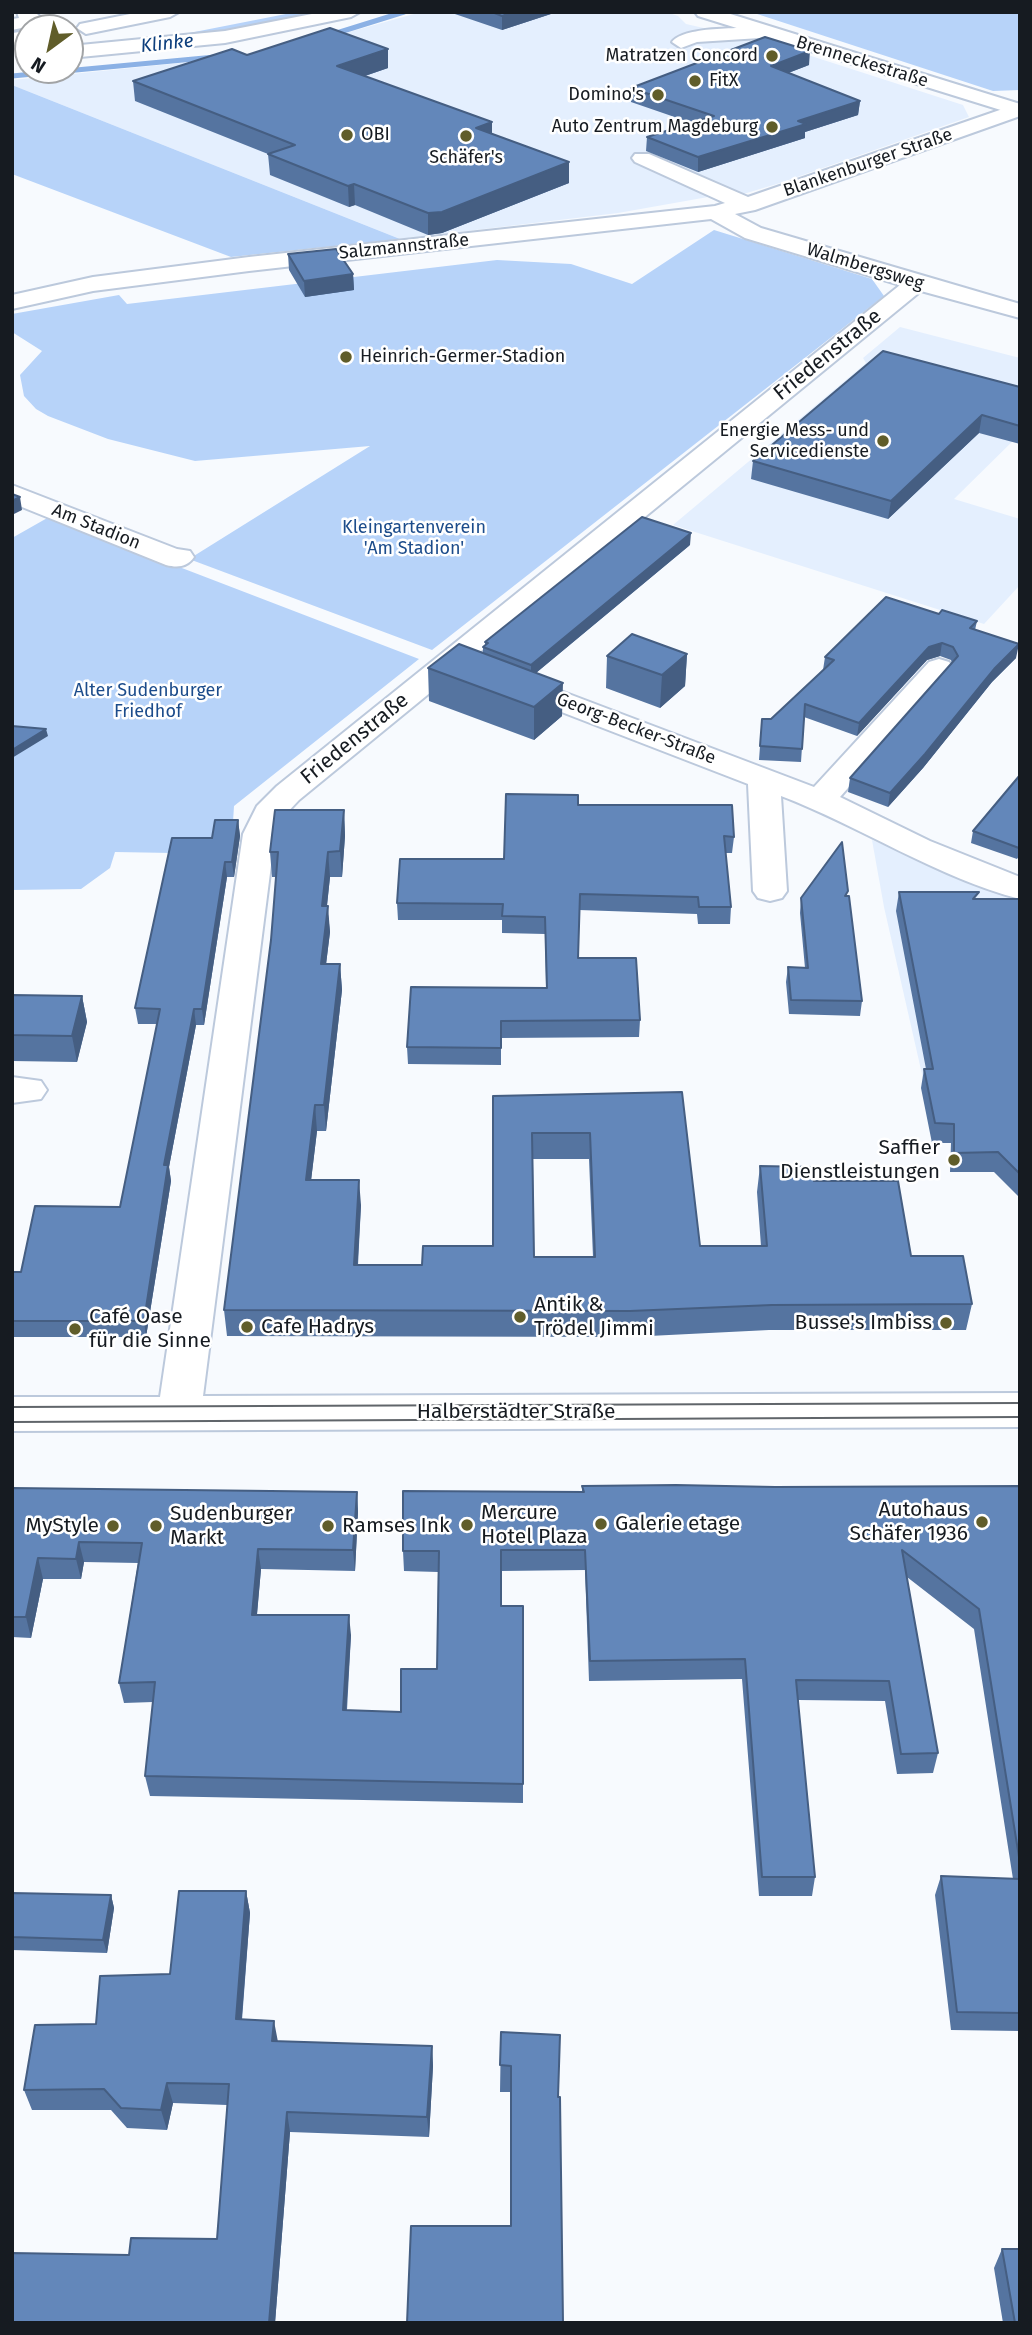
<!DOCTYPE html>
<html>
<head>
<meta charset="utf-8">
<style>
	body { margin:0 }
	#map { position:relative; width:1032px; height:2335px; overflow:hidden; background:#f7fafe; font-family:"Fira Sans",sans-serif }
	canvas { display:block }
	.frame { position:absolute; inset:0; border:14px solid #161b21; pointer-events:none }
	.north { position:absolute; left:14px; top:14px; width:70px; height:70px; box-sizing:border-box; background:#fff; border:2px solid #a2a4a6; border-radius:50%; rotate:213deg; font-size:19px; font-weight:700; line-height:28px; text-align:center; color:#161b21 }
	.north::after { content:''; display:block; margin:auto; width:24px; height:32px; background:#605d2a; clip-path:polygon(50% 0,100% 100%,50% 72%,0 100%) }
</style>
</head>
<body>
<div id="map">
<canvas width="1032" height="2335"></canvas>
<div class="frame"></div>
<div class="north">N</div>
</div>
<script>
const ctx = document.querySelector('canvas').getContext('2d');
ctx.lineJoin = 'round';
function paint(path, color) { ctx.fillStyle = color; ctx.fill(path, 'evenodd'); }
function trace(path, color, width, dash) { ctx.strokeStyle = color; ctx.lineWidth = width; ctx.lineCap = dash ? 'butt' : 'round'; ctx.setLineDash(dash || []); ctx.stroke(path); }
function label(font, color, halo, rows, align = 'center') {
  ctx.font = font + ' "Fira Sans",sans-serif'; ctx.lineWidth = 5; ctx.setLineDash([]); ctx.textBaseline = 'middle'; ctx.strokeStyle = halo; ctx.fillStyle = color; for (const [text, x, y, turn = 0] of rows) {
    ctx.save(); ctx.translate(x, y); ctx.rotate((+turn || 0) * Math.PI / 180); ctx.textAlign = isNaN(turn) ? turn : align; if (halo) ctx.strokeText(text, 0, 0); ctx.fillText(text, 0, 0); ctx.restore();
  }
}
const built = new Path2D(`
	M421,12H666L678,16L686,24L774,44L963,105L969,117L780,183L730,198L708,197L618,213L400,239L12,85V80L270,54Z
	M900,327L1020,358V434L954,499L1020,519V585L984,624L673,525L866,363L863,358Z
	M872,840L1020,900L924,1083L884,907Z`);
const green = new Path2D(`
	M296,12H334L250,30L174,36Z
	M751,12H1020V90L993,91Z
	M12,85L400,239L231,257L12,174Z
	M714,230L872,279L884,296L432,650L189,559L370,446L195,461L108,439L48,416L36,409L24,396L20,375L42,351L12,332V314L119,295L127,304L497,260L571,264L632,284Z
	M49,517L419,659L234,806L231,854L115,852L110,868L81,889L12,890V538Z`);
const stream = new Path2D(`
	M327,36L404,12
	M12,76L215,57`);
const minor = new Path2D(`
	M17,12H35L43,20L40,24L12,30V19L19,18Z
	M769,27L778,33L776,37L697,42L681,48L672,42C685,25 747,29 769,27Z
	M1020,103V116L755,210L735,214L761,228L1020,304V318L921,291L299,800L283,817L275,834L203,1396L1020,1393V1427L12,1431V1397H160L243,834L257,806L277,786L900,285L745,238L711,219L249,271L93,291L12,309V295L93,277L249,257L715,206L725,203L635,162L632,158L635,154H649L748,197Z
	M12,485L177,549L190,551L194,557C187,567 178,568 166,565L12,503Z
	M939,659L949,662L954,668L949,674L840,797L930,841L1020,877V899C938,878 860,826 781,796L787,891L782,898L770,901L758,898L753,891L748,784L502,689L498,683L502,677L513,674L524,677L814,787L929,662Z
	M12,1077L41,1081L47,1090L41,1099L12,1103Z`);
const major = new Path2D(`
	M695,12H724L1020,104V116L698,16Z`);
const highway = new Path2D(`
	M140,12H179L170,17L86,34L77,28L80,24Z
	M322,12H360L351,17L225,43L70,58V46L225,31Z
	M28,31V43L12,45V33Z`);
const tram = new Path2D(`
	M12,1407L1020,1403
	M12,1422L1020,1417`);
const wall = new Path2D(`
	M449,12H557L502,30Z
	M388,49V68L365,76L492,133L569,183L442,233L428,235L355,205L349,207L270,175L268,154L135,101L133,81L247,55Z
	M809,65L788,73L860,101L858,115L805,132V138L698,172L646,151L647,137L692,123L631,102V88Z
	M288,254L353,274L354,290L305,297L289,270Z
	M1020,387V444L979,433L888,519L751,479L753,461Z
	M690,545L536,673L562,716L534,740L429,701L428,668L483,653V647L485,645V642Z
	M939,614L977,621L975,630L1016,658L992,682L923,768L888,807L848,792L850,778L952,663L951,660L940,656L927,660L857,736L804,717L801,762L759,760L762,719H771L823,670L825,657Z
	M687,654L685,686L660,708L606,688L607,656Z
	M1020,775V855L1017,859L971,843L973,831Z
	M578,805L734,837L732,853H725L731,907L730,924H698L697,914L579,910L578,958L640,1020L639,1037L501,1038V1065L408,1064L407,1047L546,988L545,934L502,933V920H398L397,903L504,859Z
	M344,810L345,836L342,877H330L327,906L330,932L326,964H340L342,990L326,1131H317L311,1180L361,1205L358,1265H422L493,1246V1096L682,1092L700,1246H761L757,1192L760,1166L814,1181L972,1304L966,1330H769L629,1337L227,1336L224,1310L271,940L276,877H272L270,852ZM533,1159H589L593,1257H534Z
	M238,820L240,836L234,877H227L204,1025H196L169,1167L171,1181L146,1337H12V1272H21L120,1207L157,1024H138L135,1008L212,838Z
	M899,892L977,899H1020V1205L1018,1196L994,1172H950L951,1143H932L921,1088L924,1069H926L896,911Z
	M848,896L862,1001L860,1016L789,1014L786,982L788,967L805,968L800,913L801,898Z
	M12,995L82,996L87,1022L77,1062L12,1061Z
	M582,1486L775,1487L1020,1486V2031L951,2030L935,1895L941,1876L1013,1879L974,1629L907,1577L938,1753L933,1773L897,1774L885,1701L798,1700L815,1877L812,1896H759L742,1679L589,1681L585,1570L501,1571V1606H523V1803L150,1796L145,1776L153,1702L124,1703L119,1683L138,1563L84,1562L81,1579H43L31,1638L12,1637V1488L357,1492L358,1512L355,1571L261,1569L257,1615L351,1635L347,1710L401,1712L437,1669L438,1572L404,1571L403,1551L582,1492Z
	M246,1891L250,1913L242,2020L277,2041L432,2046L433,2066L429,2137L290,2132L275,2323L129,2255L217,2239L227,2105L173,2103L167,2130L127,2128L111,2110H32L24,2090L96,2024L170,1974Z
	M12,1893L111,1895L114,1908L107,1953L12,1950Z
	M501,2032L558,2097L511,2226V2092H500Z
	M1002,2249L1020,2323H1003L994,2268Z`);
const shadedWall = new Path2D(`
	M513,12H557L502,30V16Z
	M388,49V68L338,85L337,66Z
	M810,51L809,65L770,80L771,66Z
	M860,101L858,115L805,132V138L698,172V157L798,121Z
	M492,122V142L476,128Z
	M569,162V183L442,233L428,235V213Z
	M354,184L355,205L349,207L348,186Z
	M353,274L354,290L305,297L304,281Z
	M982,415L979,433L888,519L891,501Z
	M20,497L22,510L12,515V501Z
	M691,533L690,545L531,677V665Z
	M942,643L940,656L927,660L857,736L859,723L929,647Z
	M1019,644L1016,658L992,682L923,768L888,807L890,793L995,668Z
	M687,654L685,686L660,708L662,675Z
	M563,683L562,716L534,740V707Z
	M46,729L48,736L12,758V750Z
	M344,810L345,836L342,877L340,851Z
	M238,820L240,836L234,877L232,862Z
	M328,852L330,877L324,932L322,906Z
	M225,862L227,877L204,1025L202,1009Z
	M328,906L330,932L323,989L321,964Z
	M340,964L342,990L326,1131L324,1105Z
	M82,996L87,1022L77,1062L72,1036Z
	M194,1009L196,1025L169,1167L171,1181L146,1337L144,1321L164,1165Z
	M315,1105L317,1131L308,1206L306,1180Z
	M359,1180L361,1205L356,1291L354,1265Z
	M357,1492L358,1512L355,1571L353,1550Z
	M79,1542L84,1562L81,1579L76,1559Z
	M258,1549L261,1569L255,1635L252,1615Z
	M38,1558L43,1579L31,1638L26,1617Z
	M349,1615L351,1635L345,1730L343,1710Z
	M246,1891L250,1913L240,2040L236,2019Z
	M111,1895L114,1908L107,1953L103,1940Z
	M274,2021L278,2042L272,2041Z
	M432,2046L433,2066L429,2137L427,2117Z
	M167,2083L173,2103L167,2130L161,2110Z
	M287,2112L290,2132L275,2323H269Z`);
const building = new Path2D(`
	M492,12H513L502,16Z
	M330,28L388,49L337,66L492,122L476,128L569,162L442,212L428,213L354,184L348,186L268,154L295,145L133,81L232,49L247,55Z
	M765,37L810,51L771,66L860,101L798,121L806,124L698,157L647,137L714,116L631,88Z
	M336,249L353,274L304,281L288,254Z
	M883,351L1020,387V426L982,415L891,501L753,461Z
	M12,494L20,497L12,501Z
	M642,517L691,533L531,665L483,647L488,643L485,642Z
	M886,597L939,614L942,610L977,621L970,628L1019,644L995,668L925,754L890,793L850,778L958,656L953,647L942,643L929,647L859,723L805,704L802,749L760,746L762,719H771L834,660L825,657Z
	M632,634L687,654L662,675L607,656Z
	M459,644L563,683L534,707L428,668Z
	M12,726L46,729L12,750Z
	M1020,775L1019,848L973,831Z
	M506,794L578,795V805H732L734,837L724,836L731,907H699L698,897L580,894L578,958H636L640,1020L501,1021V1048L407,1047L411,987L547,988L545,917L502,916L503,904L397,903L400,859H504Z
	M275,810H344L340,851L328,852L322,906H328L321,964H340L324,1105H315L306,1180H359L354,1265H422L423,1246H493V1096L682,1092L700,1246H767L760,1166L812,1167L814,1181H898L911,1256H963L972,1304L772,1305L630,1311L224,1310L271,940L278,852H270ZM532,1133H590L595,1257H534Z
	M215,820H238L232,862H225L202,1009H194L164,1165H168L144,1321H12V1272H21L35,1206L120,1207L160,1009L135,1008L172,838H212Z
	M842,842L848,891L845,896H849L862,1001L791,1000L788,967L808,968L801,898Z
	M899,892H979L973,899H1020V1174L998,1152L954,1153V1124L935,1123L924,1069H933Z
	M12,995L82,996L72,1036L12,1035Z
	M676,1485L775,1487L1020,1486V1863L979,1609L902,1550L938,1753L901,1754L889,1681L796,1680L815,1877H762L745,1659L590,1661L585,1550H501V1606H523V1784L145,1776L155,1682L119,1683L142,1543L79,1542L76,1559L38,1558L26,1617H12V1488L357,1492L353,1550L258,1549L252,1615H349L343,1710L401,1712V1669H437L439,1551H403V1491L584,1492L582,1486Z
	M941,1876L1020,1879V2013L957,2012Z
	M179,1891H246L236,2019L274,2021L272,2041L432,2046L427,2117L287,2112L269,2323H12V2253L129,2255L131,2238L217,2239L229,2084L167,2083L161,2110L121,2108L104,2089L24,2090L35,2025L96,2024L100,1976L170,1974Z
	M12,1893L111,1895L103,1940L12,1937Z
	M501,2032L560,2035L558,2097H560L563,2323H407L411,2226H511V2066L500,2065Z
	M1002,2249H1020V2323H1015Z`);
const markers = [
	[772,56,7,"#605d2a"],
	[695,81,7,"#605d2a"],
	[658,95,7,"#605d2a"],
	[772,127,7,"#605d2a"],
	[347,135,7,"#605d2a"],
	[466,136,7,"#605d2a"],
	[346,357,7,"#605d2a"],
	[883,441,7,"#605d2a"],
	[954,1160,7,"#605d2a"],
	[520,1317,7,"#605d2a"],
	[946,1323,7,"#605d2a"],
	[247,1327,7,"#605d2a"],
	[75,1329,7,"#605d2a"],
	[982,1522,7,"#605d2a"],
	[601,1524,7,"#605d2a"],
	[467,1525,7,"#605d2a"],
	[113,1526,7,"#605d2a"],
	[156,1526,7,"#605d2a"],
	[328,1526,7,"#605d2a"]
];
const farPoinames = [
	["Matratzen Concord",758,56],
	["FitX",709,81,"left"],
	["Domino's",644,95],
	["Auto Zentrum Magdeburg",758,127],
	["OBI",361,135,"left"],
	["Schäfer's",466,158,"center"],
	["Heinrich-Germer-Stadion",360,357,"left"],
	["Energie Mess- und",869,431],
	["Servicedienste",869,452]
];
const farStreetnames = [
	["Brenneckestraße",862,62,17],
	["Blankenburger Straße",868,163,-19],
	["Salzmannstraße",404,247,-6],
	["Walmbergsweg",865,267,17],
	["Am Stadion",96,527,22],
	["Georg-Becker-Straße",636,729,21]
];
const farParknames = [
	["Kleingartenverein",414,528],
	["'Am Stadion'",414,549],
	["Alter Sudenburger",148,691],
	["Friedhof",148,712]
];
const farWaternames = [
	["Klinke",167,44,-6]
];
const streetNames = [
	["Friedenstraße",828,355,-39],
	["Friedenstraße",355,739,-39],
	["Halberstädter Straße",516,1412]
];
const poiNames = [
	["Saffier",940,1148,"right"],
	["Dienstleistungen",940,1172,"right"],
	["Antik &",534,1305],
	["Trödel Jimmi",534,1329],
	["Café Oase",89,1317],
	["für die Sinne",89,1341],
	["Busse's Imbiss",932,1323,"right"],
	["Cafe Hadrys",261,1327],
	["Autohaus",968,1510,"right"],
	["Schäfer 1936",968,1534,"right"],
	["Mercure",481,1513],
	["Hotel Plaza",481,1537],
	["Sudenburger",170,1514],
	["Markt",170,1538],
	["Galerie etage",615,1524],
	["MyStyle",99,1526,"right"],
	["Ramses Ink",342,1526]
];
paint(built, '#e4effe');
paint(green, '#b7d3f9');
trace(stream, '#8bb1e5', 5);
trace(minor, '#bcc9dc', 4);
trace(major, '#bcc9dc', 4);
trace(highway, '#bcc9dc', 4);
paint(minor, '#fff');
paint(major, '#fff');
paint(highway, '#fff');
trace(tram, '#60656a', 2);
paint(wall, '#5574a0');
paint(shadedWall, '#455e82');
paint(building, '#6387ba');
trace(building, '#455e82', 2);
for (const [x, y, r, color] of markers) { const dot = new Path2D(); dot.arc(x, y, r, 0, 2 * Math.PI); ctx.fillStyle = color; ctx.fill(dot); trace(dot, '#fff', 2.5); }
label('18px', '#161b21', '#fff', farPoinames, 'right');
label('18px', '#161b21', '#fff', farStreetnames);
label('18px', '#1c4c8b', '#fff', farParknames);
label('italic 19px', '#0e3f7d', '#fff', farWaternames);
label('21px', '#161b21', '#fff', streetNames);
label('21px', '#161b21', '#fff', poiNames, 'left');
</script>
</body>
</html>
